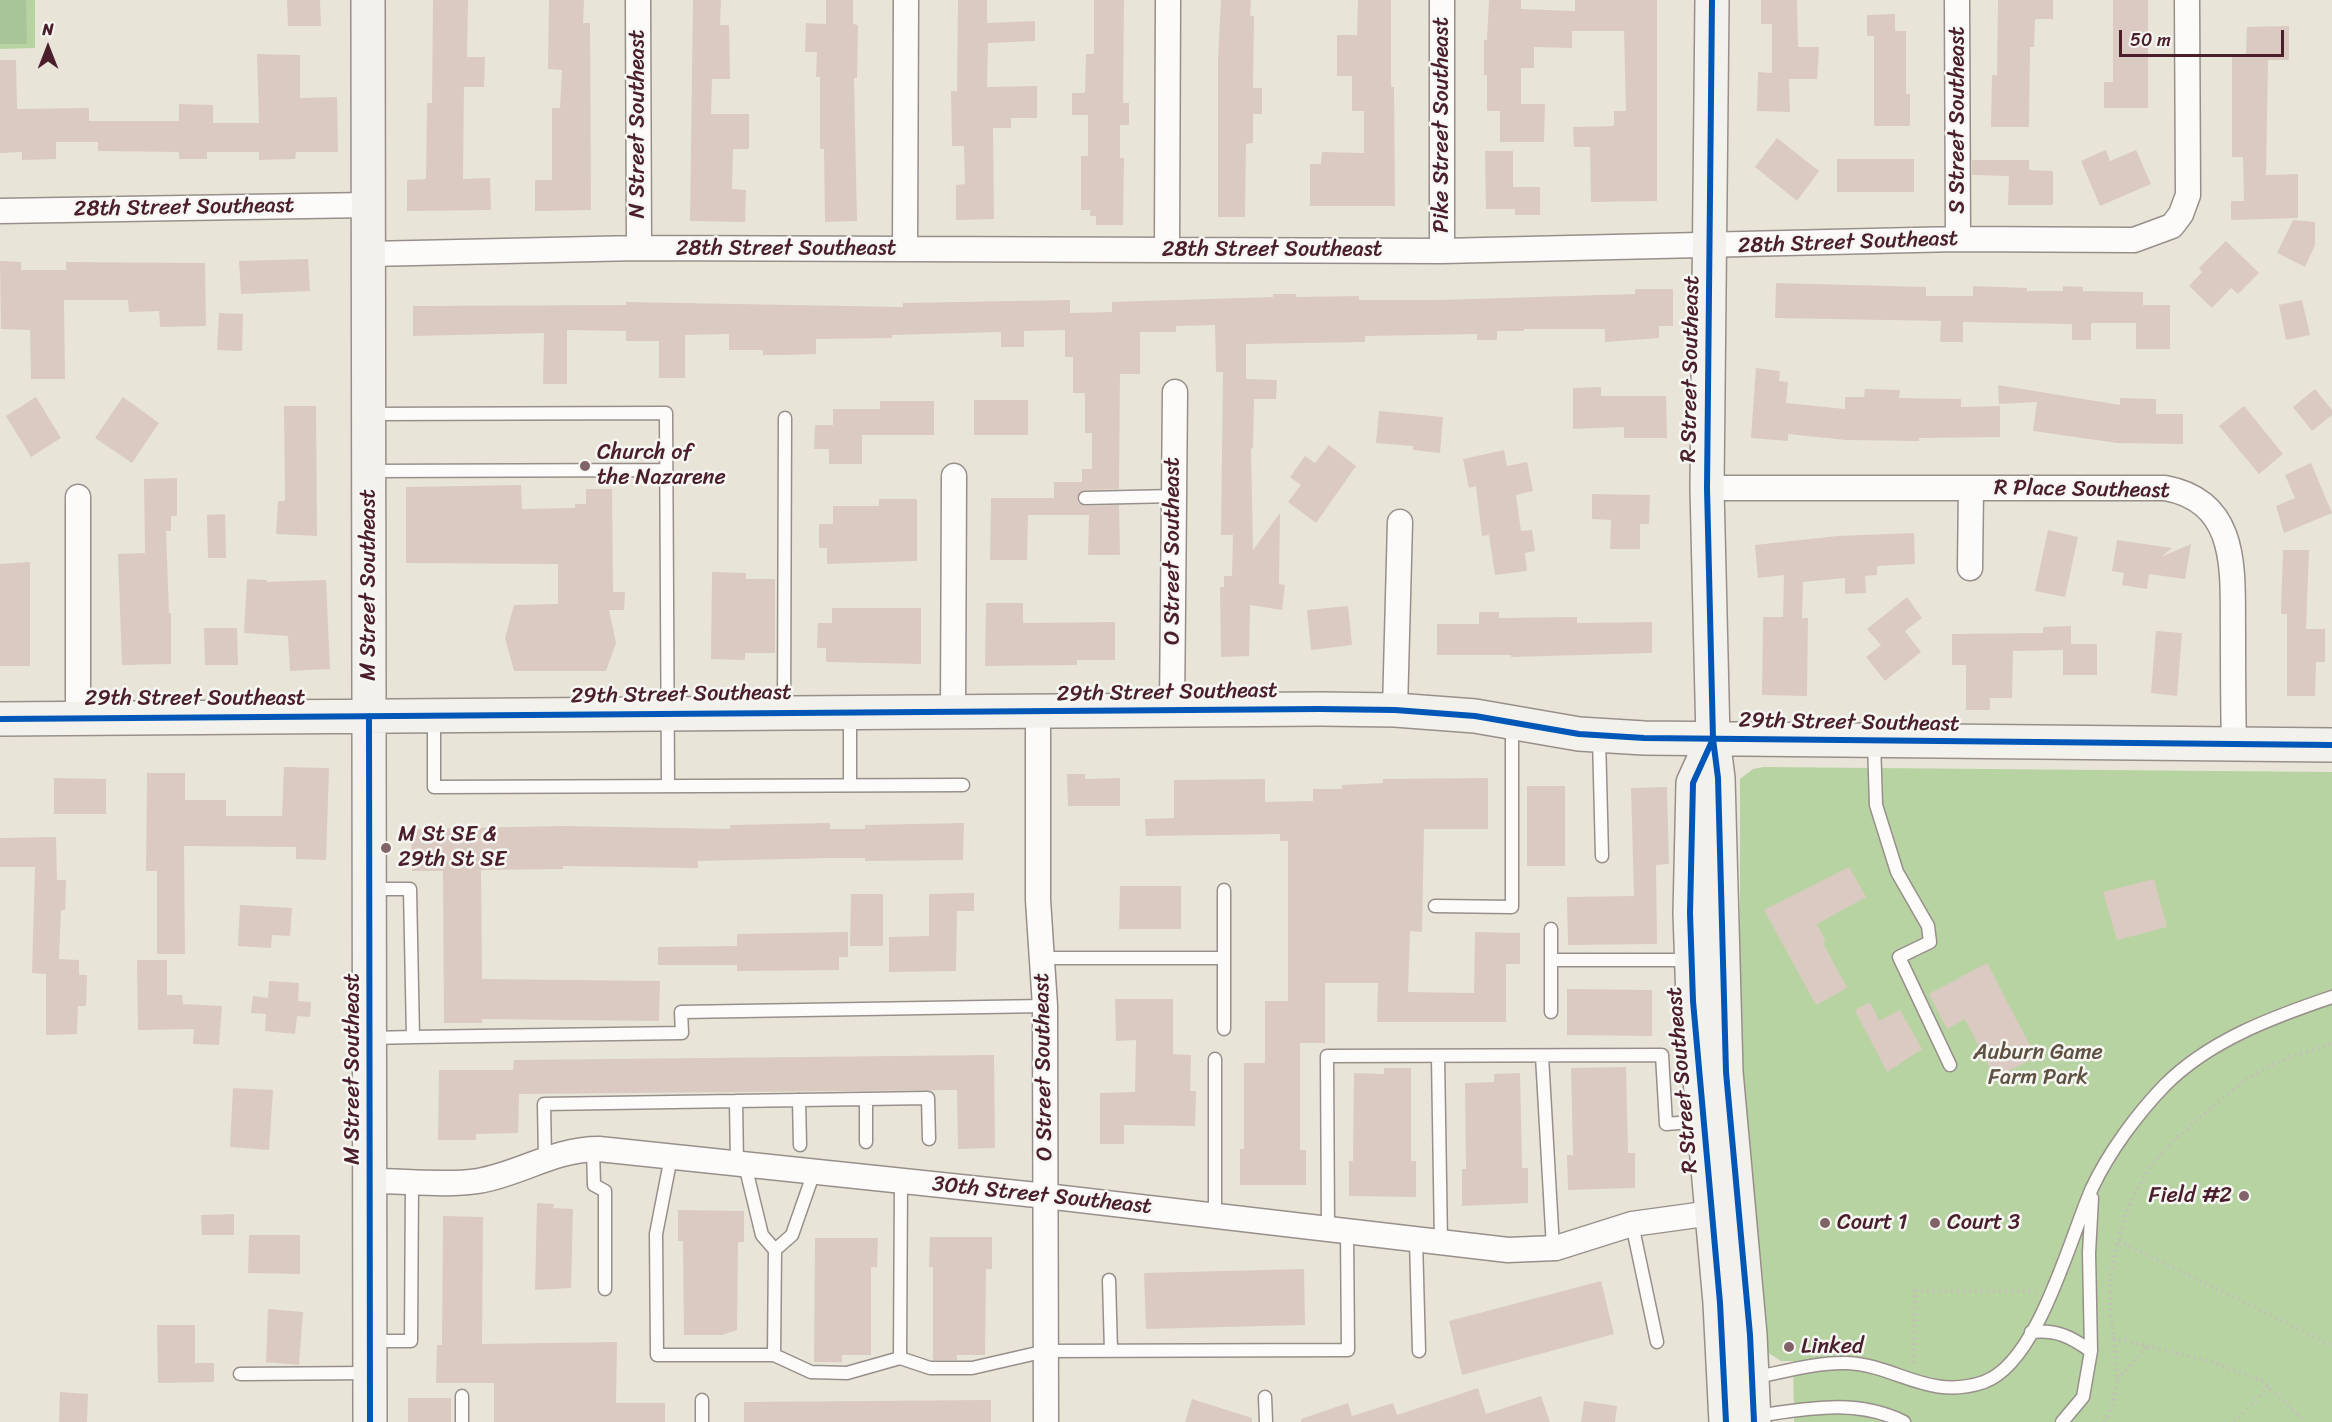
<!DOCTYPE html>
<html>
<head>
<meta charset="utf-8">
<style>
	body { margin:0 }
	#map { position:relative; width:2332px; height:1422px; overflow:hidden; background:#e8e5d8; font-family:Sriracha,sans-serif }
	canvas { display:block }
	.north { position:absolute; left:18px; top:18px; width:60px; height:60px; -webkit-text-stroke:4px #f6f6f2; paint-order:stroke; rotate:0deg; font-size:16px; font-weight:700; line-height:24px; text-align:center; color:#4a1f2b }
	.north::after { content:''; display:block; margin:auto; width:21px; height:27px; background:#4a1f2b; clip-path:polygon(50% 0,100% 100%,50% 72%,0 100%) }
	.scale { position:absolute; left:2119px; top:30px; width:165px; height:27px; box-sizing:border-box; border:3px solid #4a1f2b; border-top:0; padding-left:8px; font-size:18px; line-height:21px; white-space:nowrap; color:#4a1f2b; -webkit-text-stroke:4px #f6f6f2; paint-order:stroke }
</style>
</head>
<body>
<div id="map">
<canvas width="2332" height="1422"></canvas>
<div class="north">N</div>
<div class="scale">50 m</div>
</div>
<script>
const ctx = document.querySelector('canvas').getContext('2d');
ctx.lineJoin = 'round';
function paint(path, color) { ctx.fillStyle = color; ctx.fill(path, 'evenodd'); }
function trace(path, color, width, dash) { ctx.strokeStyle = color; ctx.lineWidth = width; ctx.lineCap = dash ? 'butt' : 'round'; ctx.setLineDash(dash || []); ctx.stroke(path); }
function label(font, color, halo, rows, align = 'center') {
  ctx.font = font + ' Sriracha,sans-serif'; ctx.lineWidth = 5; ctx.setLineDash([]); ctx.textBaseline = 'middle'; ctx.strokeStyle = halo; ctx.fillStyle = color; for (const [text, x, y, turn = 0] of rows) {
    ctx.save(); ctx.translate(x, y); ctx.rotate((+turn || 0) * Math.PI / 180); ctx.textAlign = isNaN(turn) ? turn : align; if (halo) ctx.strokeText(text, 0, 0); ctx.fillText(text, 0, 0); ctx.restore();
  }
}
const green = new Path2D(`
	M0,0H35V48L0,49Z
	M1763,767L2332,772V1422H1794L1793,1361H1781L1767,1352L1740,1036V779L1753,769Z`);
const forest = new Path2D(`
	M0,0H26L27,44H0Z`);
const building = new Path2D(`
	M287,0H320L321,26H288Z
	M433,0H468L467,57H485L484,87H464L463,179L490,178L491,210L407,211V180L426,179L427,103H432Z
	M549,0H584L583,23H590L591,210L535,211V180H552V108H560L562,70L548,69Z
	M693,0H721L720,25H729L730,79H712L711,114H749V149H733L732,189L746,190L745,222L690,221Z
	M826,0H853V24L858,25L857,78H854L857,221L825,222L824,149H820V77H816L817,52H805L806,23L826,24Z
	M958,0H987V23L1035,21V41L988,43L987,87L1037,86V118H1011V128H993L994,219L956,220V185L965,184L964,146H952L951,91H957Z
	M1094,0H1124L1123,103H1129V125H1120V158H1124L1123,225H1096V216H1090V210H1081V156H1088V115H1072V93H1085L1086,54H1094Z
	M1221,0H1251L1250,16H1254L1253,88H1262V114H1253V143L1246,144L1245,217H1218V59Z
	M1358,0H1391V87H1394L1395,206H1310V164H1321L1322,152L1364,153V111H1352V76H1337V35H1357Z
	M1489,0H1521V9L1575,11V0H1657V201L1591,202L1590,147H1574L1573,127L1614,126V111H1626L1624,31H1572V48L1534,47V68H1521V104H1545L1544,142H1500V111H1487V75H1484V40H1487Z
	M1761,0H1797L1798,47H1819L1817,79H1789L1790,112L1757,111L1758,72L1772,73V24H1761Z
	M1998,0H2053V19H2035L2034,47H2030L2029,127H1991L1992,75H1997Z
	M2113,0H2148V108H2104V82H2113Z
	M1895,14V31H1906V94H1910V126H1874V36H1867V15Z
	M2289,26V60H2268L2266,175L2298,174V218L2231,220V201H2244L2243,157H2232V54H2246L2247,27Z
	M257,54L300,55V98L337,97L338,152H296L295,159L259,160V152H207V159H179V152L98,151V142H56V159L22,160V152L0,153V60H16L17,109L89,108V121H179V104L213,105V123H259Z
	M1777,138L1819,171L1797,201L1755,167Z
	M2106,150L2110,161L2136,150L2151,184L2100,206L2081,161Z
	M1485,151H1513V187H1540V215H1515V209H1486Z
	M1837,159H1914V192H1837Z
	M1972,160H2029V170L2053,171V205H2008L2009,176L1972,175Z
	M2293,220L2315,222V245L2305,267L2277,253Z
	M2226,241L2259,273L2238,294L2231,288L2212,308L2189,286L2202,272L2199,268Z
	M308,259L310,291L241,294L239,261Z
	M0,261L21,262V270H66V262L205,263L206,326L160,327L159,311L129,312L128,300H64L65,379H31L30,330L1,329Z
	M1776,283L1926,287V296H1973V286L2027,288V291H2063V286L2083,287V291L2143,292V305H2170V349H2136V323H2091V340H2072V324L1963,322V342H1940L1941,321L1775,318Z
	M1635,289H1673V326H1659V338L1605,342V329H1524V331H1497V340H1477V334L1425,335L1365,336V342L1246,344V379L1277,380L1276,399H1254L1253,449L1251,448L1253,550L1280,513L1279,584L1285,585L1282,610L1250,605L1249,656L1221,657L1220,587H1224V576H1232L1233,535H1221L1223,372H1216L1215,325L1176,326V332H1140V374H1120L1119,489L1084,490L1077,498L1078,503L1085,506L1119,505L1120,555H1088L1089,515H1028L1027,560H990L991,498H1054V482H1082V469H1092V433H1085V393H1073V357H1065V330L1024,331V347H1001V332L892,335V338L816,339V354L784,355H763V350H729V334L685,335V378H659V341H626V331L567,330V384H543L544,333L413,336V306L626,305V302L903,307V303L1070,300V313L1112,312V302L1273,297V294H1296V297L1359,296V300H1437L1635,294Z
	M2302,300L2310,335L2286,340L2279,305Z
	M219,313L243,314L242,351L217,350Z
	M1756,368L1780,371L1779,381L1788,382L1786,403L1845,409V397H1864L1865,389L1900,390L1899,398L1961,399V407L2000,406V437L1919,438V441L1846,440L1788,434V441L1751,438Z
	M1998,385L2120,405V398L2156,399V414H2183V444L2117,443L2033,431L2037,402L1999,404Z
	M1601,387V396H1666L1667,438H1624V427L1573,429V388Z
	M2315,389L2332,410V415L2312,431L2293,407Z
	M36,397L61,438L31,457L6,416Z
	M123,397L159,423L132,463L95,438Z
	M974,400H1028V435H974Z
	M880,401H934V435H862V464H829V449H814L815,425H833V409H880Z
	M284,406H316L317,536L276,534L278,501H285Z
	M2244,406L2283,454L2259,474L2219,426Z
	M1379,411L1443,417L1440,453L1413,450V446L1376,443Z
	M1329,445L1356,466L1316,523L1288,502L1301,485L1290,477L1305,456L1315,463Z
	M1504,450L1507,466L1527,462L1533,491L1516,495L1521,531L1532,530L1535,551L1525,553L1527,571L1495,575L1489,535L1482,536L1476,486L1469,488L1463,459Z
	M2311,463L2332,513L2284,533L2276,506L2295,498L2285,475Z
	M177,478V516H171V531H166L169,613H171V664L122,665L118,554L145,553L144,479Z
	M521,485L522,509L575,508V504H586V489H612L613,592H625L624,610H609L616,643L606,671H514L505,638L514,605L558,604V564L406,563V487Z
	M1592,494L1650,495L1649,524H1640V549H1610L1611,520L1592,519Z
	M879,499H917V561L827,564V548H819V524H833V506H879Z
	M225,514L226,558H208L207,515Z
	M2048,530L2078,537L2065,597L2035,591Z
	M1914,533L1915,564L1877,566V575L1865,576L1866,593L1845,594V578L1803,582L1802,618H1808L1807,696L1762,695L1763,617H1783L1784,575L1758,578L1755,545L1837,536Z
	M2117,540L2172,548L2161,557L2191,544L2185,579L2149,574L2147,589L2122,585L2124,573L2112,571Z
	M2283,550H2309L2306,629H2325V662H2316L2315,696H2287V614H2281Z
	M30,562V666H0V564Z
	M712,572L746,573V579H775V653H745V660L711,659Z
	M247,579L267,580V582L326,580L330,669L290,671L288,636L244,633Z
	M1907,597L1922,618L1905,631L1921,652L1885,681L1866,657L1881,645L1867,629Z
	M986,603H1023V623L1115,622V660H1077V665L985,666Z
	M1348,606L1352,645L1311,650L1307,610Z
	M832,608H921V664L826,662V648H817L818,623H832Z
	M1479,612H1499V618L1577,617V623L1652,622V653L1511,657V655H1437V624H1479Z
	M2071,626V644H2097V675H2063V650L2013,651L2012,698H1990V710H1966V665H1952V634L2043,633V627Z
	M204,628H237L238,665H205Z
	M2156,631L2182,633L2177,696L2151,693Z
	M284,767L329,768L326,860L296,859V847L184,846L185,954H157V871H146L147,773H185V800H226V816H282Z
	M1067,774H1085V779L1120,778V806H1068Z
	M54,778L106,779V814H54Z
	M1488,778V829H1424L1422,932L1410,931L1408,992L1474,993L1475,932L1520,933V964H1506V1022H1377L1378,983H1325V1043H1300V1150H1306V1185H1240V1149H1244V1063H1265V1001H1288V841H1280V834L1146,836L1145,819L1174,818V780L1265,779V802L1313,801V789H1342V785L1383,783V779Z
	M1527,786H1565V866H1527Z
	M1667,787L1669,864L1656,865L1657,944L1568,945L1567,897L1634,896L1631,788Z
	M830,823V829H865V825L964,823L963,860L865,861V858H831L698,861V868L563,866V869L481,870L482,979L660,981L659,1021L482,1019V1023H444L443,871H412L411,829L563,826L730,829V825Z
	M56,837L57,880H66L65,910H61L59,959L79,960V975H87L86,1006H78L77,1034L46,1035V974L32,973L35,867H0V838Z
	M1849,867L1866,897L1817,924L1826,942L1823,943L1847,988L1816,1005L1764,910Z
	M2154,879L2167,927L2117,940L2103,892Z
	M1120,886H1181V929H1119Z
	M974,893V911H957L956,971L889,972V937L929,936V894Z
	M851,894H883V946H850Z
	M240,905L292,908L290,936L272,935L271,948L238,946Z
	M848,932V957H839V970L737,971V965H658V947L737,946V934Z
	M137,960H167V995H182L183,1004L222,1006L219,1045L193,1044L194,1029L138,1030Z
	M1987,963L2036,1057L1995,1078L1965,1019L1947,1029L1929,994Z
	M269,981L299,983L298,1001L311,1002L310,1017L297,1016L295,1034L265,1031L266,1014L251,1013L253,996L268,998Z
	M1567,989L1652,990V1036L1567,1035Z
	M1115,999H1173V1054L1191,1055L1190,1091H1196L1195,1126L1124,1125V1144H1100V1093L1135,1092L1136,1040L1116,1041Z
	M1870,1002L1879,1021L1900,1010L1922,1049L1887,1072L1855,1010Z
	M994,1055L995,1148L958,1149L957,1090L519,1094L518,1133L476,1134V1140H438L439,1070H513L514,1060Z
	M1626,1067L1628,1153H1635V1188L1568,1190L1567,1155H1573L1571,1068Z
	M1384,1068H1411V1161H1416V1197L1349,1196V1161H1353L1354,1073L1384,1074Z
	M1520,1073L1522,1168H1528V1203L1462,1206V1169H1466L1465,1083L1494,1082V1074Z
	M233,1088L273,1090L269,1150L230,1147Z
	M537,1203L554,1204L553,1208L573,1209L571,1288L535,1290Z
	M678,1210L744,1211V1242H738L737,1330L722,1335H684L683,1241H678Z
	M234,1214V1235H202L201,1215Z
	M443,1216L483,1217L482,1344L617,1342L616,1403H665V1422H494V1383H436L437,1345H442Z
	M249,1235H300V1274L248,1273Z
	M930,1237H992V1269H986L985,1355H957V1360H933V1267H929Z
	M815,1238H878L877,1267H871V1355H842V1362H814Z
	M1304,1269L1305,1325L1146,1329L1144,1273Z
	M1601,1281L1614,1334L1462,1375L1449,1321Z
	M268,1309L303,1312L299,1365L266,1362Z
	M157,1325H195V1363H214V1382L158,1383Z
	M1478,1388L1486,1414L1541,1396L1550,1422H1301V1419L1348,1403L1352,1416L1393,1403L1397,1415Z
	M60,1392L88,1394L87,1422H59Z
	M408,1398H451V1422H408Z
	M1192,1399L1252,1418V1422H1185Z
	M991,1400V1422H744V1402Z
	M1584,1401L1617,1406L1615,1422H1581Z`);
const path = new Path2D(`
	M2119,1241L2332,1345
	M2113,1338L2147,1346L2117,1380
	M2147,1346L2213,1362L2264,1382L2305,1422
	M1914,1363L1915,1291H2036
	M2104,1422C2128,1386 2111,1342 2110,1302C2109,1257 2126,1200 2153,1164C2169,1142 2191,1125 2212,1107C2231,1091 2252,1073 2276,1063C2293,1055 2314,1050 2332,1044
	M2234,1422L2269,1387`);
const lane = new Path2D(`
	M369,414L666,413L668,786
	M370,471L666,470
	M1085,498L1174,496
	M784,711L785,418
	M850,714V785
	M434,717V787L963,785
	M1599,737L1602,856
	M1874,742L1876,805L1897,872L1928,926L1930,942L1899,957L1950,1065
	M371,889H410L413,1037L372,1038
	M1224,890V1029
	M1435,906L1512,907V724
	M1551,929V1012
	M1042,958H1224
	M1551,960H1690
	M413,1037L682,1033L681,1012L1045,1006
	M1438,1056L1441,1243
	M1542,1056L1553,1248
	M1215,1059V1216
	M866,1099V1142
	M799,1100L800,1145
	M736,1101L737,1164
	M593,1149L594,1185L605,1191V1289
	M671,1157L656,1234L657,1355H774L811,1372L847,1373L900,1358L930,1368H972L1046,1351L1348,1350L1347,1232
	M545,1158L544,1104L928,1098L929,1139
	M745,1165L762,1235L775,1250L792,1235L814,1172
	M1632,1224L1657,1342
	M1328,1229L1327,1056L1662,1055L1666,1124L1702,1121
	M1416,1240L1419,1351
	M1109,1280L1111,1351
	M2031,1332C2056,1329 2071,1337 2091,1351
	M372,1341H411L412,1181
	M774,1355L775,1250
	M900,1358L901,1181
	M240,1374L368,1373
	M1753,1378C1783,1372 1816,1362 1847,1363C1896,1365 1929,1401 1984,1382C2038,1363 2070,1238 2092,1188C2109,1152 2137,1114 2165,1085C2210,1040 2273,1017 2332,997
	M462,1396V1422
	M1265,1397L1266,1422
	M702,1400V1422
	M1756,1416C1806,1409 1856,1398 1904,1422
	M2062,1422L2083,1397L2091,1351L2089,1253L2092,1198`);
const street = new Path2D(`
	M638,0L639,248
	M1442,0V251
	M1957,0L1958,239
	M0,211L367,205
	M905,249L906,0
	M1167,250L1168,0
	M369,254L639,248L1442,251L1958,239L2134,240L2172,226L2181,214L2188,195L2187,0
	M1707,488H2165C2241,502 2232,574 2233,634C2233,671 2233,708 2234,745
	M1970,568L1971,488
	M1395,710L1400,522
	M1172,711L1175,392
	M953,712L954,476
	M1038,713V900L1045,1006L1046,1422
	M78,718V497
	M371,1181C405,1181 446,1186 478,1181C521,1174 553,1149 599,1149L1046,1196L1508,1250L1556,1248L1632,1224L1712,1213`);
const secondary = new Path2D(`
	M368,0L370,1422
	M1712,0L1707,488L1713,739L1718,778L1726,1072L1750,1335L1754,1422
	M0,719L1320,709L1395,710L1475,716L1579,734L1644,738L2332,745
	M1713,739L1693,783L1690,913L1693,1001L1720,1303L1726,1422`);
const cycleway = new Path2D(`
	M1712,0L1707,488L1713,739L1718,778L1726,1072L1750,1335L1754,1422
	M369,716L370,1422
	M0,719L1320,709L1395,710L1475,716L1579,734L1644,738L2332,745
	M1713,739L1693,783L1690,913L1693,1001L1720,1303L1726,1422`);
const markers = [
	[585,466,6,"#816468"],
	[386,848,6,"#816468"],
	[2244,1196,6,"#816468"],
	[1825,1223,6,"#816468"],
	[1935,1223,6,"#816468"],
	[1789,1347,6,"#816468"]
];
const streetNames = [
	["S Street Southeast",1958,120,-90],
	["N Street Southeast",638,124,-90],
	["Pike Street Southeast",1442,125,-90],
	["28th Street Southeast",184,208,-1],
	["28th Street Southeast",1848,243,-2],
	["28th Street Southeast",786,249],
	["28th Street Southeast",1272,250],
	["R Street Southeast",1691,369,-89],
	["R Place Southeast",2082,490,1],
	["O Street Southeast",1173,551,-90],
	["M Street Southeast",369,585,-90],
	["29th Street Southeast",1167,693,-1],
	["29th Street Southeast",681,695,-1],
	["29th Street Southeast",195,699],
	["29th Street Southeast",1849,723,1],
	["O Street Southeast",1044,1067,-91],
	["M Street Southeast",353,1069,-90],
	["R Street Southeast",1683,1080,-95],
	["30th Street Southeast",1042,1196,6]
];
const poiNames = [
	["Church of",597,453],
	["the Nazarene",597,478],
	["M St SE &",398,835],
	["29th St SE",398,860],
	["Field #2",2232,1196,"right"],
	["Court 1",1837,1223],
	["Court 3",1947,1223],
	["Linked",1801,1347]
];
const parkNames = [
	["Auburn Game",2038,1053],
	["Farm Park",2038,1078]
];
paint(green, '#b8d3a2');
paint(forest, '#a8c599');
paint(building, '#dbcac2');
trace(lane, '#988f8b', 15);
trace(street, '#988f8b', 27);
trace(secondary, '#988f8b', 36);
trace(path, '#c3bdbc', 4, [1.5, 4.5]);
trace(lane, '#fcfbf9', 12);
trace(street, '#fcfbf9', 24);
trace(secondary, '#f3f1eb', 33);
trace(cycleway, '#0057b8', 6);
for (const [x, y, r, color] of markers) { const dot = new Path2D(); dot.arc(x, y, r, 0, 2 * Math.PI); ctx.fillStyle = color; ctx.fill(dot); trace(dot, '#f6f6f2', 2); }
label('22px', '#4a1f2b', '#f6f6f2', streetNames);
label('22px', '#4a1f2b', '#f6f6f2', poiNames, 'left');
label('22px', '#5f5141', '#f6f6f2', parkNames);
</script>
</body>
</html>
